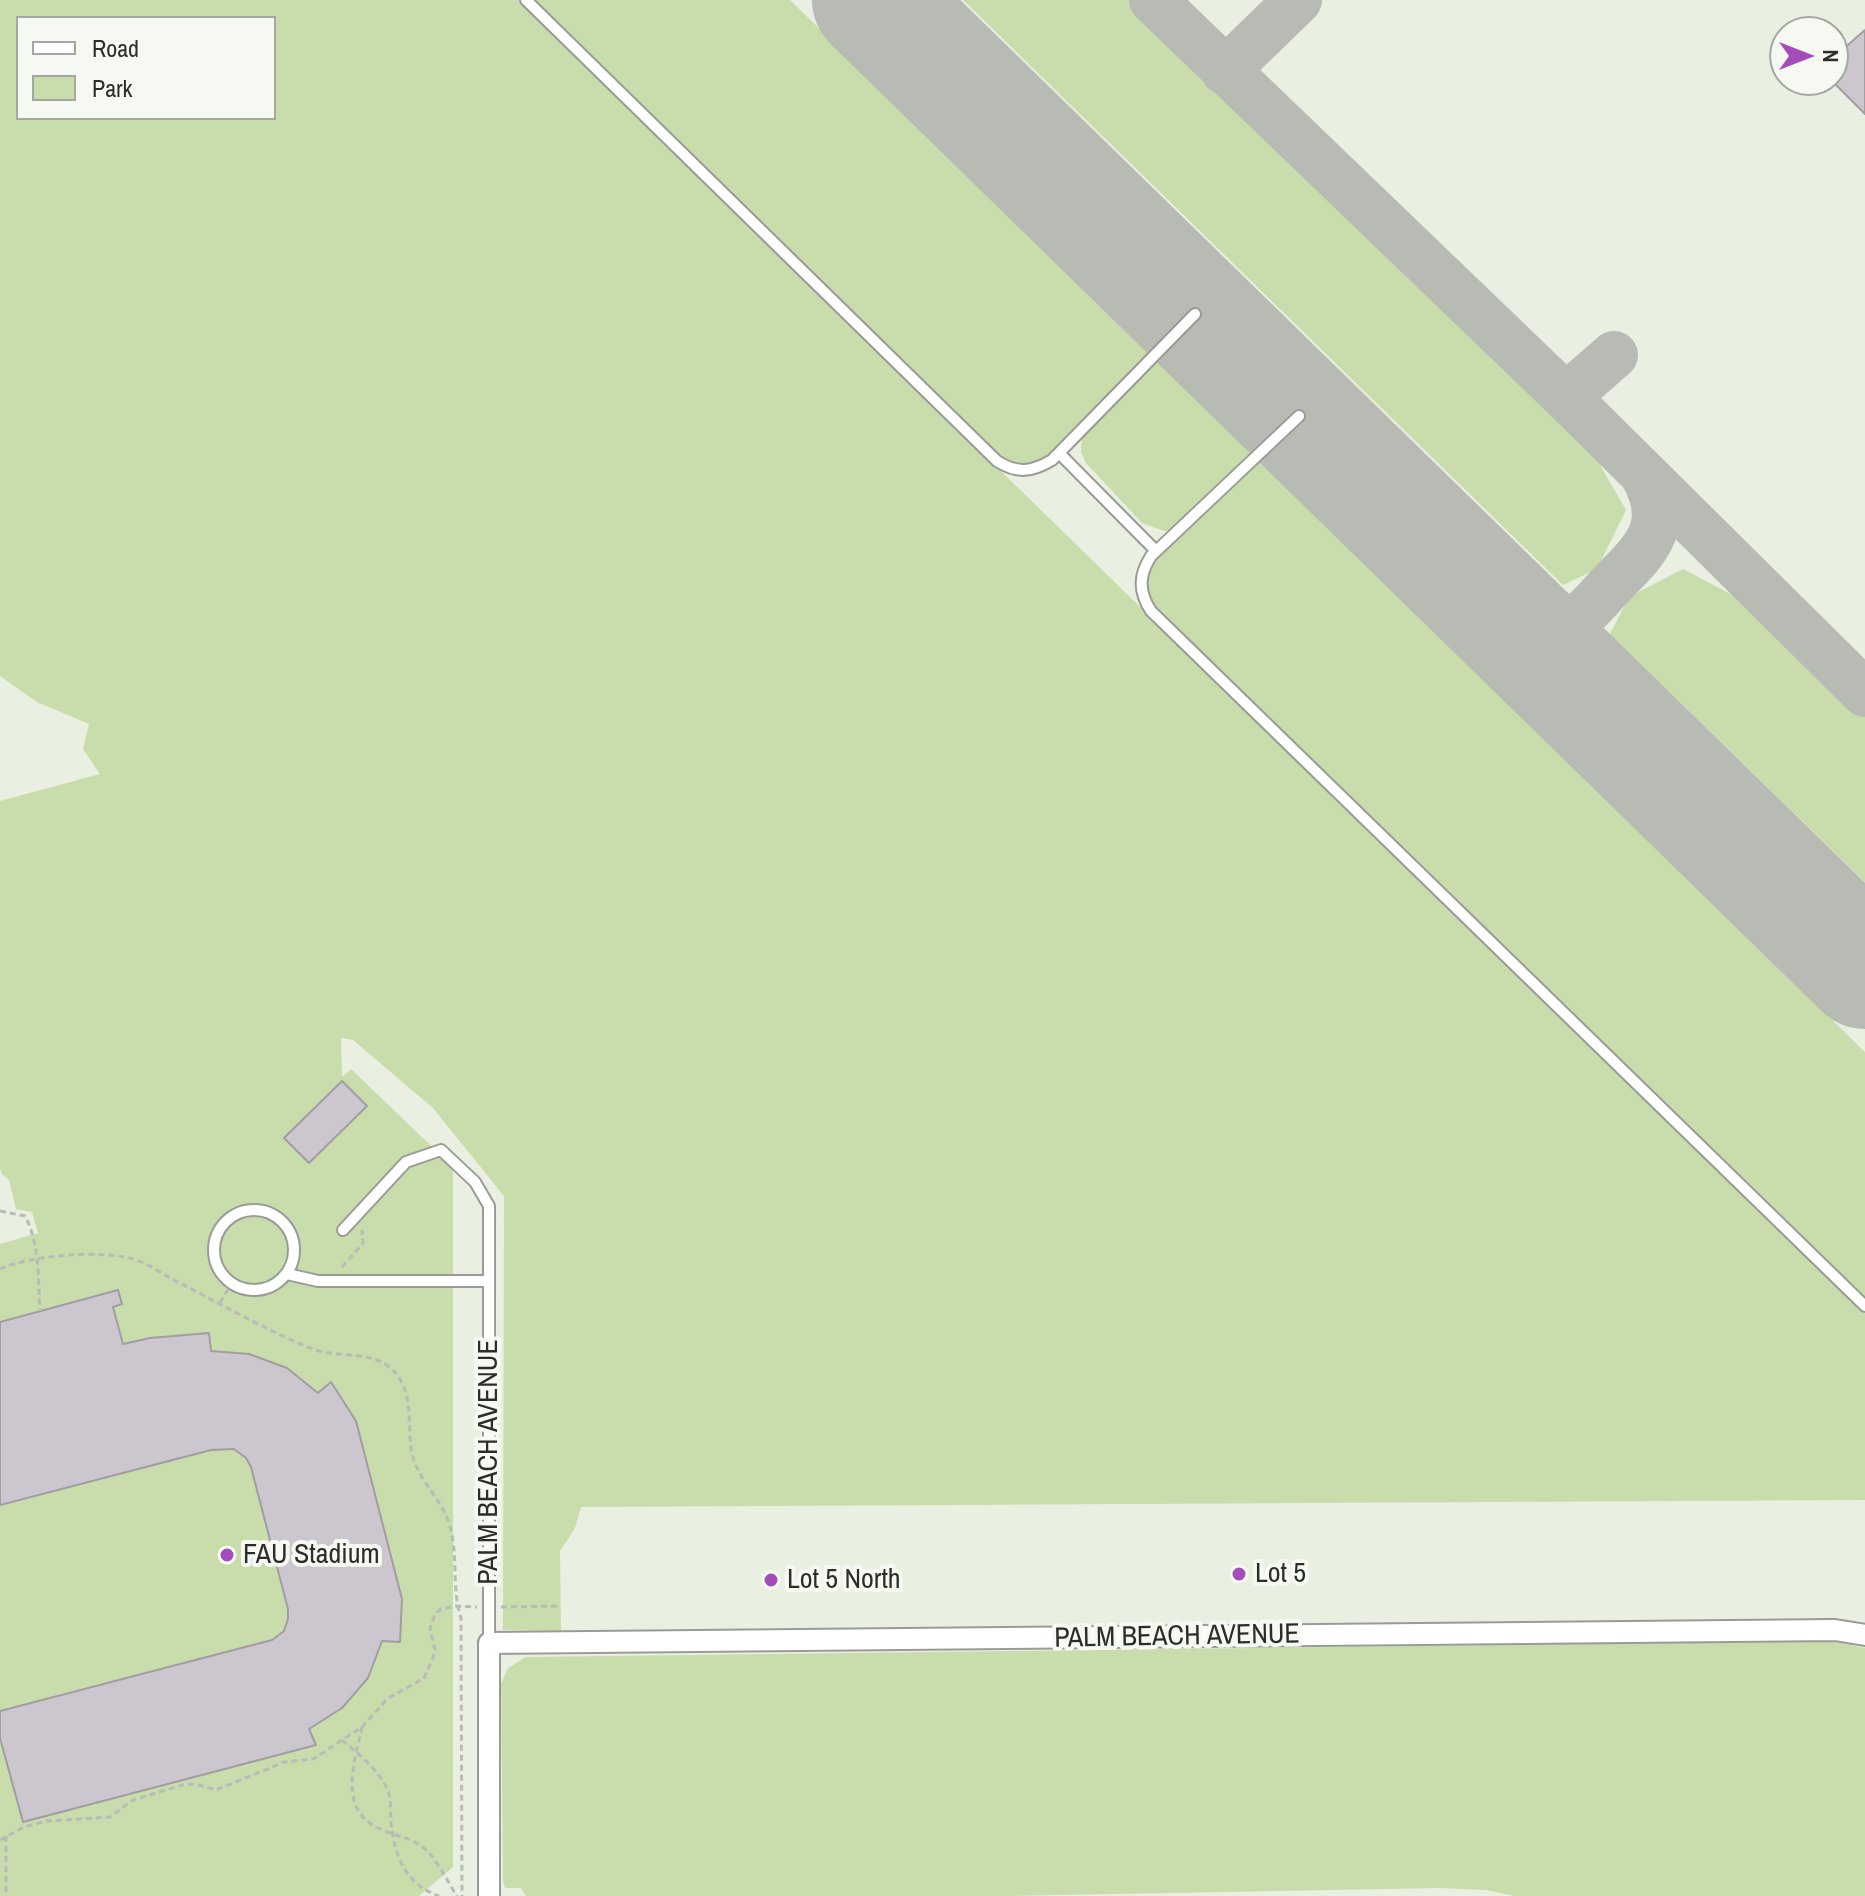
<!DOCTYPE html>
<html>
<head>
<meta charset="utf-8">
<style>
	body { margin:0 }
	#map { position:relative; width:1865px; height:1896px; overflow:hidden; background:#f6f9f2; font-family:"Archivo Narrow",sans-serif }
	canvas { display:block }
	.legend { position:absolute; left:16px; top:16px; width:260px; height:104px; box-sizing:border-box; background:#f6f9f2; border:2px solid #a5a7a2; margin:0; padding:10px 14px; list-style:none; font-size:24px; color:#2c2d2a }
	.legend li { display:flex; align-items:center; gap:16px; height:40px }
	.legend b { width:40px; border:2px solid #a5a7a2 }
	.north { position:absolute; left:1769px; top:16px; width:80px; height:80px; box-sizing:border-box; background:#f6f9f2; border:2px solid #a5a7a2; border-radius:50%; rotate:90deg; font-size:22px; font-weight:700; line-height:32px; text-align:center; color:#2c2d2a }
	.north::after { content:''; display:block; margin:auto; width:28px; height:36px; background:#a44dba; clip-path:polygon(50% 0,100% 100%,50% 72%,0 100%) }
</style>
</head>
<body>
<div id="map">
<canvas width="1865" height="1896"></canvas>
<ul class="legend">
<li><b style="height:10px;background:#fff"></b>Road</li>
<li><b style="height:22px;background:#c8dcac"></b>Park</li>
</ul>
<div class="north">N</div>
</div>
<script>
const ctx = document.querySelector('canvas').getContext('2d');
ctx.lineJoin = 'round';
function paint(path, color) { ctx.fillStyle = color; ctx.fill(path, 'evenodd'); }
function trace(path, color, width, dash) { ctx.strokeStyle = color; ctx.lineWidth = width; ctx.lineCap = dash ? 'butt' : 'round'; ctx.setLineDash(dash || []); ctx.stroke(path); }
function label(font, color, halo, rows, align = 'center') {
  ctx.font = font + ' "Archivo Narrow",sans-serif'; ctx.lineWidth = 8; ctx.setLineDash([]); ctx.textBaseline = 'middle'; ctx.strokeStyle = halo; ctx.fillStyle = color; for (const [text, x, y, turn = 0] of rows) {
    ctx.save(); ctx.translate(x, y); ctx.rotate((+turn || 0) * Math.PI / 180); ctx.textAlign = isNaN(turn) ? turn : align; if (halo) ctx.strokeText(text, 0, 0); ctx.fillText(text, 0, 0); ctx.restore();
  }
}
const built = new Path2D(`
	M0,0H1865V1896H0ZM18,18H274V118H18ZM1785,32H1833V80H1785Z`);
const green = new Path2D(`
	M0,0H518L1865,1314V1500L581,1507L575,1528L560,1551L561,1631L503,1630L504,1196L433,1108L353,1040L341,1038L342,1077L351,1069L453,1167V1867L419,1896H0V1244L38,1233L32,1212L16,1209L9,1180L2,1174L0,1168V801L100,774L83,749L89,724L37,702L0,676ZM18,18H274V118H18Z
	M526,0H790L1865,1052V1306L1145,602L1144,567L1177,530L1164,531L1142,523L1086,463L1081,452L1082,430L1041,467H1007Z
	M963,0H1132L1245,105L1593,453L1626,510L1597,569L1563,585Z
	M1683,569L1740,599L1865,714V882L1610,634L1629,597Z
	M1830,1641L1865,1648V1896H1514L1486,1890L1440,1888L1006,1896H526L521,1888H505L503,1881L501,1684L508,1668L526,1657Z`);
const taxiway = new Path2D(`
	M1153,0L1566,397L1865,693
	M1225,71L1298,0
	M1566,397L1614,355
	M1506,619C1525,626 1547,633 1567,624C1584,617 1597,600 1609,587C1645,550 1673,528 1644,475
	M1578,689C1564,663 1568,639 1582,615`);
const runway = new Path2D(`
	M873,0L1865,968`);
const building = new Path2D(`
	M1865,30V114L1833,82V58Z
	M342,1081L367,1106L309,1163L284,1138Z
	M118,1290L122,1304L113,1307L123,1344L150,1338L209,1333L211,1351L249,1354L287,1368L318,1393L331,1382L356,1421L402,1599L400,1642L382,1641L368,1678L342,1708L309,1729L316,1745L23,1822L0,1738V1711L272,1640L284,1631L288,1619V1609L251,1467L246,1458L234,1449L211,1450L0,1505V1322Z`);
const path = new Path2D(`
	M0,1211L25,1216C40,1244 38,1281 40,1311
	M342,1267L363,1243L362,1230
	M0,1269C31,1255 105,1249 137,1260C150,1265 162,1274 174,1280C219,1303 264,1329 310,1348C341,1361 383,1345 402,1383C412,1403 408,1426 411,1448C415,1478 440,1496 449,1523C459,1554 451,1588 461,1618L462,1896
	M220,1303L231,1284
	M501,1607L559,1606
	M362,1727C354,1765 336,1813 385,1831C400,1837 412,1838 425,1849C438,1861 447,1881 457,1896
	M342,1740C359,1755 379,1769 388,1791C392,1800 390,1812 391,1822C394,1855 405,1884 439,1896
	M6,1836V1896
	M0,1840L24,1827L47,1821L110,1817L133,1800L182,1785L195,1784L216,1790L284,1762L313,1759L362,1727L387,1699L424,1678L433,1658L435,1650L430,1629L435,1614L441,1609L457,1606L477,1607`);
const lane = new Path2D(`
	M526,0L997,461C1017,474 1032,472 1052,460L1195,314
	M1299,416L1151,556C1139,575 1138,591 1151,611L1865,1306
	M1059,453L1156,551
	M214 1250a40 40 0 1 1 80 0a40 40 0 1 1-80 0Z
	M343,1230L406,1162L441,1150L475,1182L489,1206V1643
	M287,1274L318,1281H488`);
const street = new Path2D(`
	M489,1896V1643L1835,1630L1865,1635`);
const markers = [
	[227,1555,8,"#a44dba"],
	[1239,1574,8,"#a44dba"],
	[771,1580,8,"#a44dba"]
];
const streetNames = [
	["PALM BEACH AVENUE",489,1462,-90],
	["PALM BEACH AVENUE",1177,1637,-1]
];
const poiNames = [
	["FAU Stadium",243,1555],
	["Lot 5",1255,1574],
	["Lot 5 North",787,1580]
];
paint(built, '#e9f0e1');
paint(green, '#c8dcac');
trace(taxiway, '#b8bab4', 48);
trace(runway, '#b8bab4', 122);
paint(building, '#ccc7ce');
trace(building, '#a29da3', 2);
trace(lane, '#999c96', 14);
trace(street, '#999c96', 24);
trace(path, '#b9bcb6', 3, [6, 4]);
trace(lane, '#fff', 10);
trace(street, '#fff', 20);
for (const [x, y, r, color] of markers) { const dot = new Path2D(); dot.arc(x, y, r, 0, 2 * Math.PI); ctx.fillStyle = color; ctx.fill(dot); trace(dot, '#f6f9f2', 3); }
label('28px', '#2c2d2a', '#f6f9f2', streetNames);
label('28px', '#2c2d2a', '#f6f9f2', poiNames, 'left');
</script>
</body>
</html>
